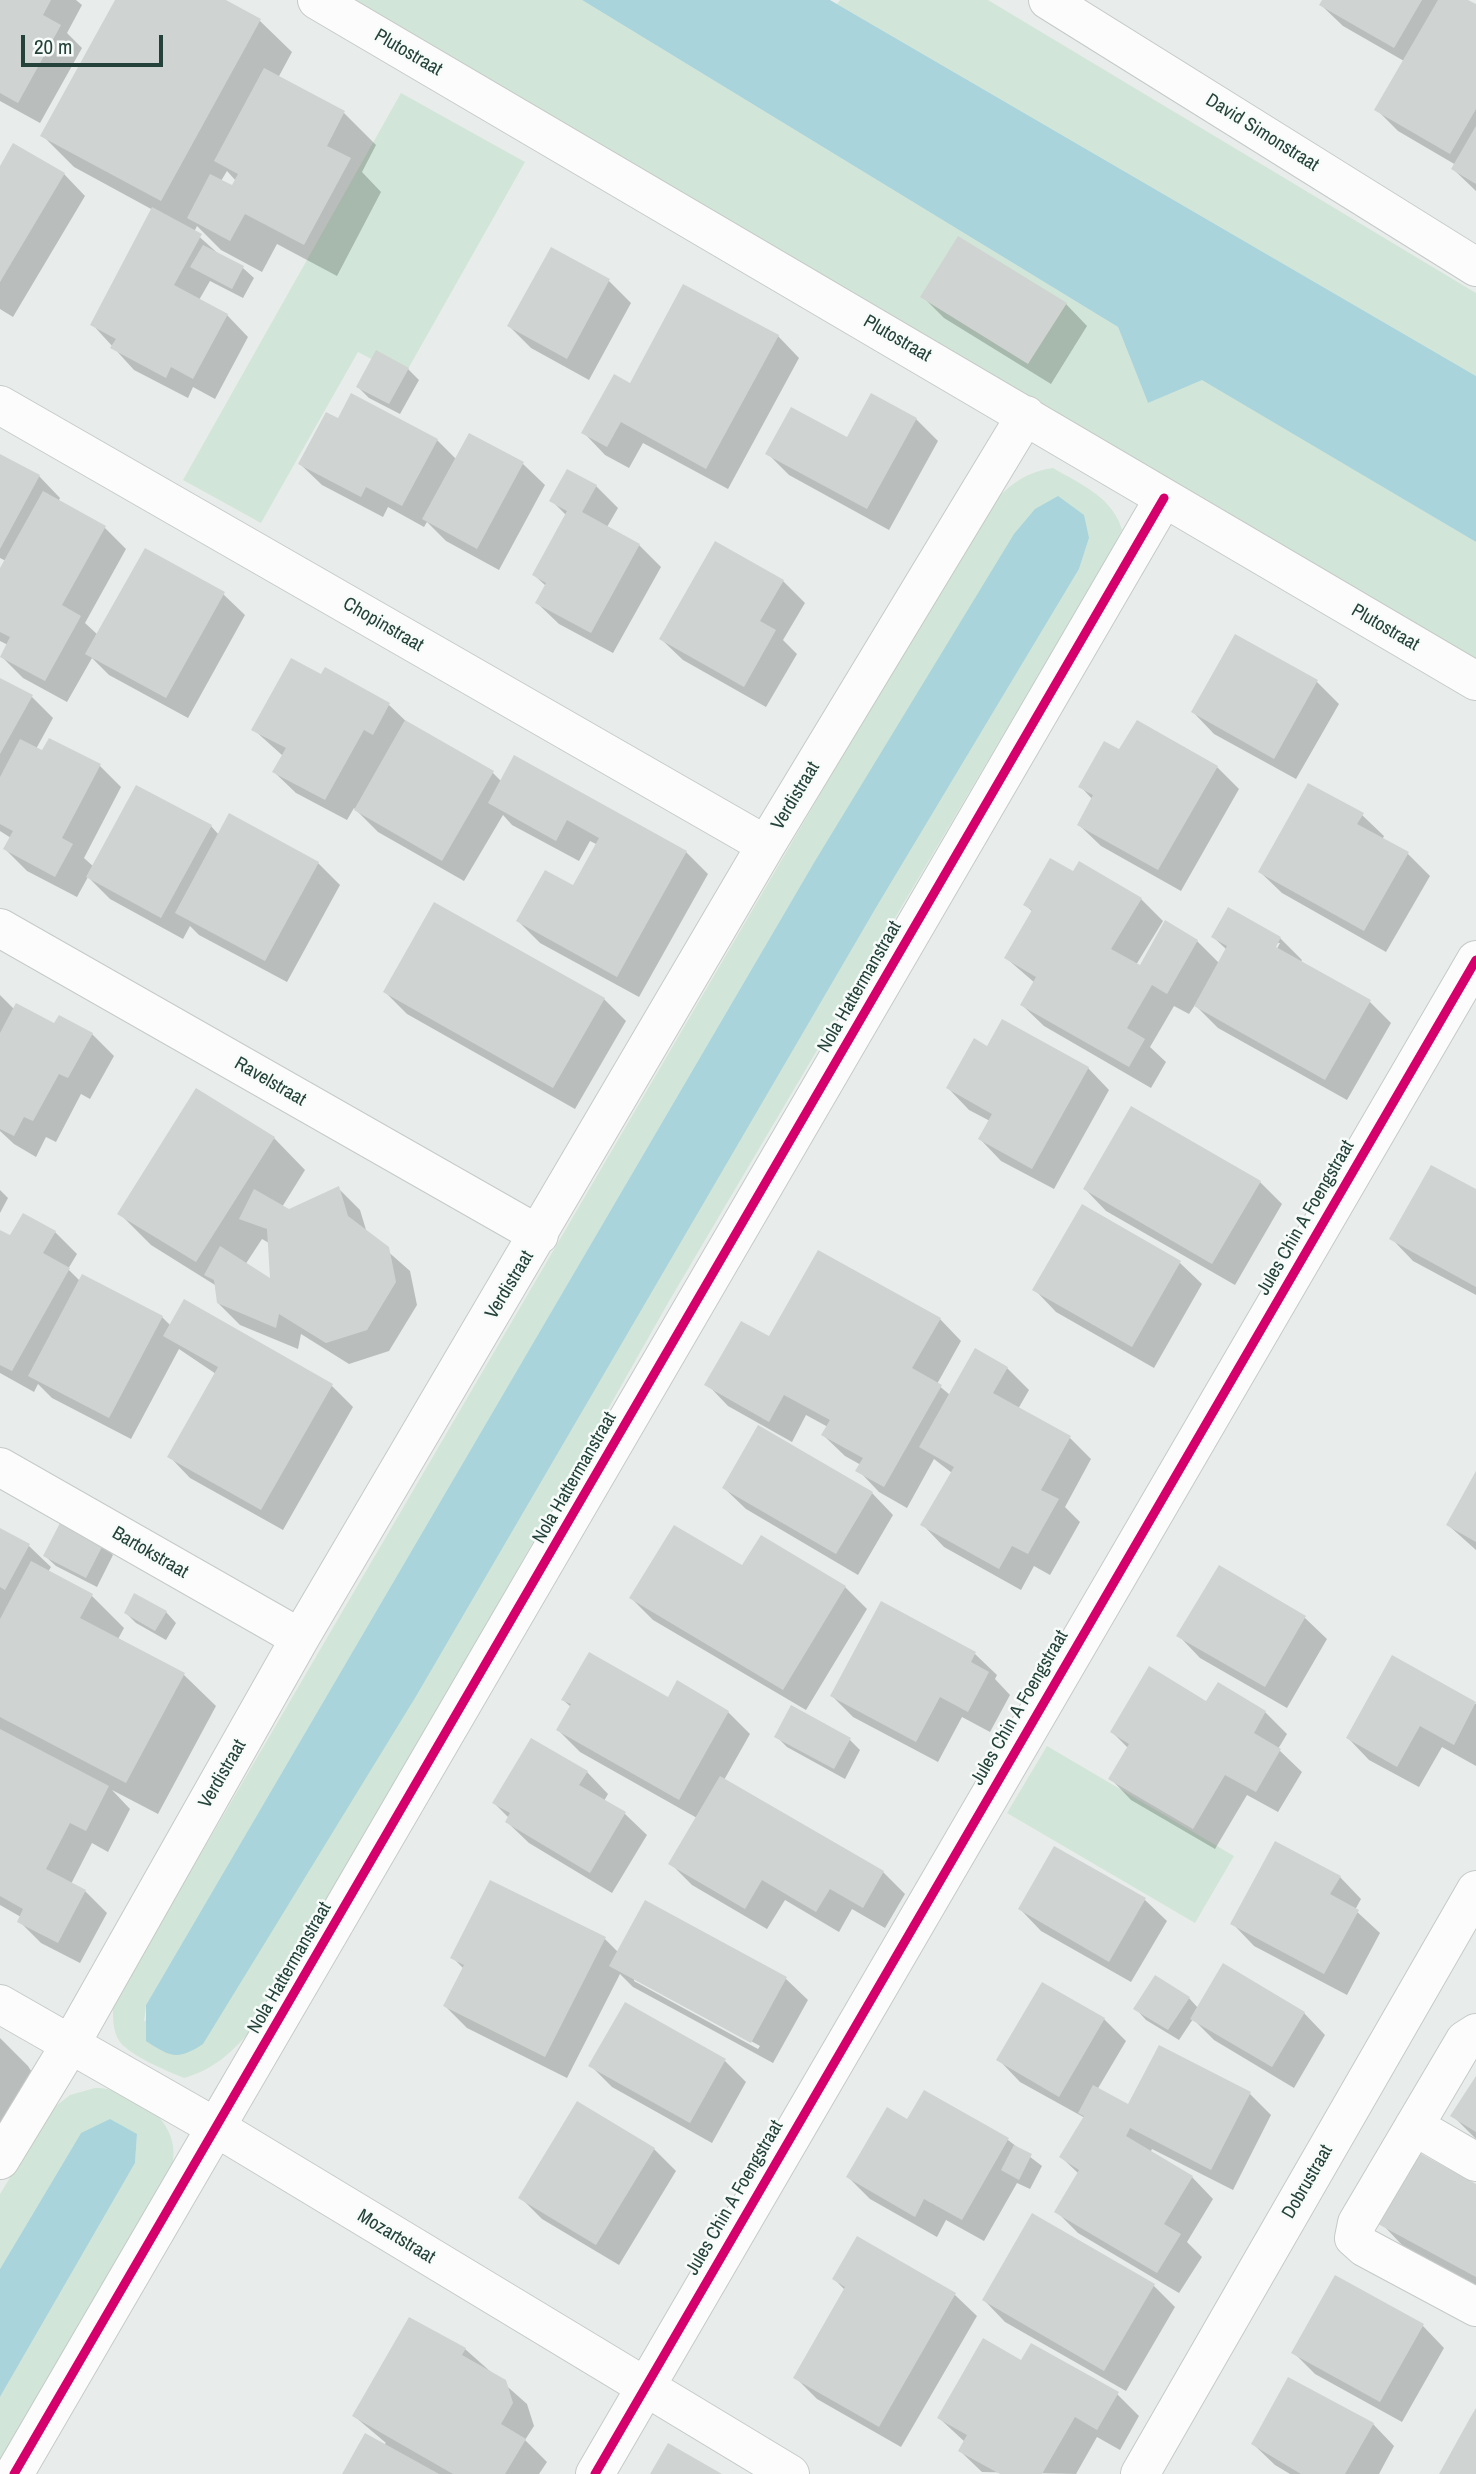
<!DOCTYPE html>
<html>
<head>
<meta charset="utf-8">
<style>
	body { margin:0 }
	#map { position:relative; width:1476px; height:2474px; overflow:hidden; background:#e8edeb; font-family:"Archivo Narrow",sans-serif }
	canvas { display:block }
	.scale { position:absolute; left:21px; top:35px; width:142px; height:32px; box-sizing:border-box; border:4px solid #24423a; border-top:0; padding-left:9px; font-size:21px; line-height:24px; white-space:nowrap; color:#24423a; -webkit-text-stroke:5px #f7fbf9; paint-order:stroke }
</style>
</head>
<body>
<div id="map">
<canvas width="1476" height="2474"></canvas>
<div class="scale">20 m</div>
</div>
<script>
const ctx = document.querySelector('canvas').getContext('2d');
ctx.lineJoin = 'round';
function paint(path, color) { ctx.fillStyle = color; ctx.fill(path, 'evenodd'); }
function trace(path, color, width, dash) { ctx.strokeStyle = color; ctx.lineWidth = width; ctx.lineCap = dash ? 'butt' : 'round'; ctx.setLineDash(dash || []); ctx.stroke(path); }
function label(font, color, halo, rows, align = 'center') {
  ctx.font = font + ' "Archivo Narrow",sans-serif'; ctx.lineWidth = 5; ctx.setLineDash([]); ctx.textBaseline = 'middle'; ctx.strokeStyle = halo; ctx.fillStyle = color; for (const [text, x, y, turn = 0] of rows) {
    ctx.save(); ctx.translate(x, y); ctx.rotate((+turn || 0) * Math.PI / 180); ctx.textAlign = isNaN(turn) ? turn : align; if (halo) ctx.strokeText(text, 0, 0); ctx.fillText(text, 0, 0); ctx.restore();
  }
}
const green = new Path2D(`
	M354,0H582L1118,327L1148,403L1202,379L1476,542V659Z
	M840,0H988L1476,293V376L837,4Z
	M401,93L525,162L404,376L358,352L261,523L183,480Z
	M1053,468C1080,484 1113,497 1122,530L1105,562L668,1303L434,1717L252,2029C231,2053 215,2069 184,2078C167,2071 131,2056 120,2042C112,2031 113,2016 113,2004L985,512C1006,488 1021,473 1053,468ZM1089,538L1079,569L877,906L418,1693L144,2022L146,2005L812,866Z
	M1047,1746L1234,1856L1195,1923L1007,1813Z
	M95,2088C130,2088 180,2118 173,2161C172,2168 167,2175 165,2181L0,2465V2397L135,2163L137,2134L81,2133L0,2269V2194L52,2109L70,2095Z`);
const water = new Path2D(`
	M582,0H830L1476,376V542L1202,380L1148,403L1118,327Z
	M1058,496L1084,515L1089,538L1079,569L877,906L418,1693L203,2044C177,2061 171,2057 146,2041V2005L812,866L1014,534L1035,509Z
	M110,2119L137,2134L135,2163L0,2397V2269L81,2133Z`);
const shadow = new Path2D(`
	M0,0H76L82,5L67,33L82,48L40,123L0,101Z
	M117,0H223L260,21L292,52L278,78L344,113L376,145L362,172L381,192L337,276L277,244L262,272L221,250L197,226L194,232L222,257L243,268L254,278L243,298L210,281L199,300L227,315L248,337L215,399L193,387L188,398L134,370L92,324L153,210L74,167L42,135ZM227,171L236,181L232,187L221,181Z
	M1324,0H1465L1476,7V191L1453,169L1456,165L1398,131L1376,109L1404,61L1343,26L1321,5Z
	M0,169L64,174L85,196L13,317L0,309Z
	M552,250L609,281L631,303L589,380L531,348L509,326Z
	M922,296L1066,304L1087,326L1051,384L944,318Z
	M778,336L799,358L728,489L643,443L629,468L605,455L584,433L631,385Z
	M408,369L419,380L400,414L369,398L358,387Z
	M916,419L938,441L889,530L789,475L767,453L848,439Z
	M339,420L437,440L456,459L469,435L523,464L545,485L499,570L446,541L427,522L424,527L388,507L383,517L322,485L300,464Z
	M0,456L39,476L60,498L58,502L104,527L126,549L85,623L98,635L223,594L245,615L188,718L109,675L92,658L67,702L23,678L1,656L8,645L0,641V571L6,561L0,558Z
	M596,486L618,508L607,527L639,545L661,567L613,653L559,624L537,603L546,586L534,575L567,516L552,501Z
	M783,581L805,603L783,640L797,654L766,707L683,660L661,639Z
	M1236,637L1317,682L1339,704L1296,779L1214,734L1193,712Z
	M325,670L389,705L411,726L493,773L502,782L686,852L708,874L639,997L540,943L518,921L574,888L598,845L590,841L579,861L512,825L503,815L464,881L378,832L354,808L347,820L296,793L274,772L283,756L253,729L321,677Z
	M0,680L32,697L53,718L36,749L100,766L121,787L84,858L94,867L211,826L219,835L318,863L340,885L287,982L199,935L190,926L183,939L110,899L88,877L77,897L27,871L5,849L11,838L0,831Z
	M1120,752L1217,767L1239,789L1181,891L1101,846L1079,825L1093,800L1080,786Z
	M1362,815L1384,836L1382,840L1408,854L1430,876L1386,952L1282,893L1260,872Z
	M1074,874L1141,899L1163,921L1136,965L1140,967L1166,923L1197,941L1220,964L1227,950L1213,937L1280,938L1302,960L1300,963L1370,1002L1391,1023L1347,1100L1218,1028L1195,1005L1189,1014L1174,1006L1150,1047L1166,1062L1151,1088L1044,1026L1022,1005L1035,983L1006,958L1033,912L1025,905ZM1276,943H1280L1273,956Z
	M385,992L604,999L626,1021L575,1109L407,1014Z
	M0,995L15,1010L55,1025L92,1034L114,1056L90,1099L81,1094L56,1142L46,1137L36,1157L14,1144L0,1131Z
	M988,1048L1088,1068L1109,1090L1054,1189L1001,1161L980,1139L990,1121L969,1110L948,1088Z
	M274,1138L305,1170L282,1207L289,1211L338,1188L360,1210L367,1233L410,1271L417,1305L389,1351L349,1364L301,1334L298,1349L240,1325L218,1303L215,1285L151,1245L119,1213ZM262,1239L269,1243L272,1282L245,1265Z
	M1260,1182L1282,1204L1235,1285L1106,1211L1085,1189Z
	M0,1190L8,1198L0,1213Z
	M1476,1191V1295L1413,1261L1392,1239Z
	M1082,1207L1180,1263L1202,1284L1154,1368L1056,1312L1035,1290Z
	M0,1232L11,1238L55,1232L77,1254L68,1269L80,1281L83,1276L162,1317L170,1325L331,1385L353,1407L283,1530L190,1478L169,1456L216,1374L179,1349L131,1439L52,1398L38,1384L34,1392L0,1373Z
	M940,1319L961,1341L937,1384L950,1395L1007,1368L1029,1390L1018,1409L1070,1438L1091,1459L1065,1507L1080,1522L1050,1575L1034,1566L1021,1590L944,1547L923,1525L952,1473L934,1459L907,1508L879,1492L858,1470L861,1465L845,1456L823,1435L828,1427L806,1415L792,1442L728,1406L707,1384L769,1339Z
	M1476,1475V1550L1448,1525Z
	M724,1488L872,1493L893,1515L858,1575L746,1509Z
	M0,1530L29,1546L51,1567L48,1572L92,1596L124,1628L118,1639L184,1675L216,1706L158,1814L112,1790L130,1809L108,1852L92,1843L71,1884L85,1891L107,1913L80,1963L41,1943L19,1921L21,1917L0,1905Z
	M103,1545L113,1555L97,1587L56,1566L45,1556Z
	M743,1568L845,1587L867,1609L806,1710L653,1620L631,1598Z
	M1219,1568L1305,1618L1327,1639L1287,1708L1200,1658L1179,1636Z
	M166,1612L176,1623L166,1640L136,1623L126,1613Z
	M975,1654L997,1675L995,1679L1010,1695L990,1732L962,1717L938,1762L853,1717L832,1696Z
	M1392,1658L1476,1704V1766L1442,1747L1419,1787L1369,1760L1348,1738Z
	M678,1683L728,1712L750,1734L724,1780L883,1872L905,1894L885,1928L852,1909L839,1932L785,1900L767,1929L692,1885L671,1864L697,1818L580,1752L558,1730L571,1707L563,1700L668,1699Z
	M1219,1684L1265,1712L1287,1734L1278,1749L1302,1772L1278,1812L1247,1795L1215,1849L1131,1800L1110,1778L1128,1748L1112,1732L1207,1703Z
	M776,1736L850,1740L860,1750L845,1779L787,1747Z
	M587,1772L608,1794L604,1801L625,1814L647,1835L612,1893L529,1843L507,1822L509,1818L494,1803Z
	M1340,1877L1361,1899L1355,1910L1380,1933L1347,1995L1254,1946L1233,1924Z
	M1145,1900L1167,1921L1131,1982L1041,1931L1020,1909Z
	M646,1902L786,1979L808,2000L773,2063L633,1987L620,1974L567,2078L467,2028L445,2006L464,1969L452,1957L605,1939L618,1952ZM634,1977L760,2046L758,2049L634,1981Z
	M1189,1998L1198,2008L1304,2013L1325,2035L1294,2088L1214,2040L1193,2019L1179,2040L1146,2020L1136,2009Z
	M1104,2019L1126,2041L1097,2090L1129,2106L1250,2094L1271,2115L1233,2190L1152,2149L1150,2153L1192,2177L1213,2199L1187,2242L1202,2257L1179,2293L1078,2233L1057,2212L1079,2174L1061,2157L1085,2118L1020,2082L999,2060Z
	M0,2038L28,2066L38,2082L0,2172Z
	M724,2060L746,2082L712,2143L612,2087L590,2065Z
	M1476,2079V2139L1453,2116Z
	M908,2121L1008,2140L1042,2166L1030,2189L1017,2183L984,2241L946,2220L937,2237L870,2199L848,2177Z
	M654,2149L676,2171L619,2265L542,2219L520,2197Z
	M1476,2186V2285L1402,2245L1381,2223Z
	M858,2238L955,2295L977,2316L901,2447L817,2399L795,2377L845,2290L834,2279Z
	M1153,2285L1175,2307L1126,2391L1005,2322L984,2300Z
	M1423,2326L1444,2348L1402,2422L1315,2374L1293,2352Z
	M465,2349L527,2404L534,2426L525,2440L547,2462L539,2474H344L386,2443L354,2416Z
	M1022,2363L1117,2394L1139,2416L1120,2450L1097,2437L1076,2474L982,2472L960,2451L965,2442L939,2418Z
	M1373,2424L1394,2446L1379,2474H1290L1275,2465L1253,2444Z`);
const building = new Path2D(`
	M0,0H51L43,15L61,25L18,103L0,93Z
	M115,0H226L261,19L161,201L40,136Z
	M1322,0H1422L1394,48L1319,5Z
	M1438,0H1468L1476,4V109L1450,154L1374,110Z
	M264,68L345,111L327,146L351,158L304,245L245,214L230,241L187,218L210,174L232,185L238,174L214,161Z
	M1476,126V184L1451,169Z
	M13,143L65,173L0,282V166Z
	M152,207L202,234L174,285L228,314L193,379L171,367L166,378L110,348L116,339L90,325Z
	M958,236L1067,303L1028,364L920,297Z
	M203,245L244,266L232,289L190,267Z
	M551,247L610,279L567,359L507,326Z
	M683,284L779,335L706,469L621,422L607,447L581,433L614,374L630,383Z
	M376,350L409,368L389,404L356,387Z
	M351,393L438,439L402,506L366,487L361,497L298,464L326,412L338,418Z
	M871,393L917,418L867,509L765,454L791,407L847,437Z
	M469,433L524,462L477,549L422,519Z
	M0,454L40,475L0,549Z
	M567,469L597,485L582,512L640,544L591,633L535,603L546,583L532,575L567,511L549,501Z
	M43,491L106,526L62,605L81,616L45,681L0,657L10,637L0,632V568Z
	M715,541L784,580L760,621L776,630L744,687L659,639Z
	M145,548L225,592L166,698L85,654Z
	M1235,634L1318,680L1274,759L1191,712Z
	M291,658L321,674L325,667L390,703L373,735L364,730L325,800L272,772L286,748L251,730Z
	M0,678L33,695L0,754Z
	M405,720L494,771L442,861L354,810Z
	M1137,720L1218,766L1158,870L1077,825L1093,795L1078,787L1104,741L1119,749Z
	M49,738L101,764L62,838L73,844L55,877L3,849L13,831L0,824V777L20,739L42,750Z
	M514,755L687,851L617,977L516,921L545,870L573,885L599,838L567,820L556,841L488,803Z
	M1308,783L1364,813L1357,824L1409,852L1364,931L1258,872Z
	M136,785L212,825L161,918L86,877Z
	M229,813L319,862L265,961L175,913Z
	M1050,858L1073,871L1079,861L1142,898L1111,949L1140,965L1165,920L1198,940L1167,994L1152,985L1127,1028L1145,1039L1129,1067L1020,1005L1036,977L1004,958L1032,910L1023,905Z
	M434,902L605,998L553,1088L383,992Z
	M1228,907L1281,937L1276,947L1371,1000L1325,1080L1194,1006L1227,946L1211,937Z
	M16,1003L54,1023L59,1015L93,1033L68,1078L59,1074L33,1121L24,1117L14,1136L0,1129V1033Z
	M1002,1019L1089,1067L1032,1169L978,1139L992,1114L946,1088L974,1038L987,1046Z
	M196,1088L275,1137L196,1262L117,1214Z
	M1131,1106L1261,1181L1212,1264L1083,1189Z
	M1431,1165L1476,1189V1287L1389,1239Z
	M339,1186L348,1216L389,1247L396,1282L367,1330L326,1343L279,1314L276,1328L217,1303L214,1280L204,1275L220,1246L270,1278L267,1229L239,1219L254,1189L289,1209Z
	M1082,1204L1181,1261L1132,1347L1032,1290Z
	M23,1213L56,1231L43,1253L70,1268L12,1371L0,1365V1230L10,1235Z
	M818,1250L941,1318L912,1368L942,1385L884,1487L855,1471L863,1458L821,1435L830,1420L784,1395L769,1422L704,1385L741,1321L769,1336Z
	M82,1274L163,1316L109,1418L28,1376Z
	M184,1299L333,1384L261,1510L167,1457L218,1367L163,1336Z
	M975,1348L1008,1367L993,1393L1071,1436L1041,1490L1059,1499L1028,1554L1012,1546L999,1569L920,1525L954,1467L919,1447Z
	M758,1425L873,1492L836,1554L722,1488Z
	M1476,1471V1542L1446,1525Z
	M61,1521L104,1543L86,1578L43,1556Z
	M674,1525L742,1565L761,1535L846,1586L783,1690L629,1598Z
	M0,1528L30,1544L5,1590L0,1587Z
	M31,1561L93,1594L80,1618L185,1673L126,1783L0,1717V1619Z
	M1219,1565L1306,1616L1265,1687L1176,1636Z
	M134,1593L167,1611L155,1631L124,1613Z
	M881,1601L976,1652L971,1662L989,1672L968,1712L940,1697L916,1742L830,1696Z
	M589,1652L668,1697L677,1680L729,1711L679,1800L556,1730L571,1704L561,1700Z
	M1392,1655L1476,1702L1454,1745L1420,1726L1397,1767L1346,1738Z
	M1149,1666L1206,1701L1218,1682L1266,1711L1254,1733L1281,1749L1256,1792L1225,1775L1193,1829L1108,1779L1129,1744L1110,1732Z
	M791,1705L851,1738L834,1769L774,1737Z
	M0,1729L109,1786L86,1831L70,1823L46,1869L86,1890L58,1943L17,1922L23,1909L0,1896Z
	M531,1738L588,1771L579,1785L626,1812L590,1873L505,1822L510,1813L492,1803Z
	M720,1776L884,1871L863,1908L830,1889L816,1912L762,1880L745,1909L668,1864Z
	M1275,1841L1341,1876L1330,1894L1359,1910L1324,1974L1230,1924Z
	M1054,1846L1146,1898L1109,1962L1018,1909Z
	M490,1880L606,1937L545,2057L443,2006L464,1965L450,1958Z
	M645,1900L787,1977L751,2043L609,1966Z
	M1223,1963L1305,2012L1272,2067L1190,2019Z
	M1155,1975L1190,1997L1168,2030L1133,2009Z
	M1042,1982L1105,2018L1059,2097L996,2060Z
	M625,2002L726,2059L690,2123L588,2066Z
	M1159,2045L1251,2092L1211,2170L1130,2128L1126,2136L1193,2176L1164,2224L1181,2234L1157,2273L1054,2212L1079,2170L1059,2157L1084,2116L1078,2113L1093,2085L1128,2104Z
	M1476,2076V2132L1450,2116Z
	M924,2090L1009,2138L962,2220L924,2199L915,2217L846,2177L887,2107L907,2119Z
	M577,2101L655,2148L596,2245L518,2198Z
	M1014,2145L1032,2154L1019,2180L1001,2170Z
	M1418,2152L1476,2184V2277L1378,2224Z
	M1032,2213L1155,2284L1104,2371L982,2300Z
	M857,2236L956,2293L879,2427L793,2378L845,2287L832,2279Z
	M1335,2275L1424,2324L1380,2402L1291,2353Z
	M409,2317L466,2348L462,2355L506,2380L513,2403L501,2424L526,2439L505,2474H453L352,2416Z
	M983,2338L1021,2360L1031,2343L1119,2392L1097,2430L1075,2417L1042,2474H1000L958,2451L967,2435L937,2418Z
	M1288,2377L1374,2423L1345,2474H1301L1251,2444Z
	M1476,2408V2474H1439L1470,2418Z
	M365,2433L439,2474H342Z
	M668,2443L722,2474H650Z`);
const minor = new Path2D(`
	M317,0L1476,681
	M1048,0L1476,267
	M0,405L766,845
	M0,928L539,1235
	M0,1467L300,1638
	M0,2004L217,2128L790,2474
	M1476,2033L1465,2040L1357,2223L1354,2238L1364,2247L1476,2307
	M1414,2126L1476,2162
	M0,2160L70,2045L300,1638L766,845L1026,415
	M14,2474L1164,498
	M595,2474L1476,960
	M1140,2474L1476,1890`);
const cycleway = new Path2D(`
	M14,2474L1164,498
	M595,2474L1476,960`);
const streetNames = [
	["Plutostraat",408,53,30],
	["David Simonstraat",1262,133,32],
	["Plutostraat",897,339,30],
	["Chopinstraat",383,625,30],
	["Plutostraat",1385,628,30],
	["Verdistraat",796,796,-59],
	["Nola Hattermanstraat",860,987,-60],
	["Ravelstraat",270,1082,30],
	["Jules Chin A Foengstraat",1306,1218,-60],
	["Verdistraat",510,1285,-59],
	["Nola Hattermanstraat",575,1478,-60],
	["Bartokstraat",150,1553,30],
	["Jules Chin A Foengstraat",1020,1708,-60],
	["Verdistraat",223,1774,-60],
	["Nola Hattermanstraat",290,1968,-60],
	["Dobrustraat",1308,2182,-60],
	["Jules Chin A Foengstraat",735,2198,-60],
	["Mozartstraat",396,2237,31]
];
paint(green, '#d1e6d8');
paint(water, '#a9d4db');
paint(shadow, '#0003');
paint(building, '#cfd4d2');
trace(minor, '#c5cac8', 40);
trace(minor, '#fcfcfc', 38);
trace(cycleway, '#d6006c', 9);
label('19px', '#24423a', '#f7fbf9', streetNames);
</script>
</body>
</html>
